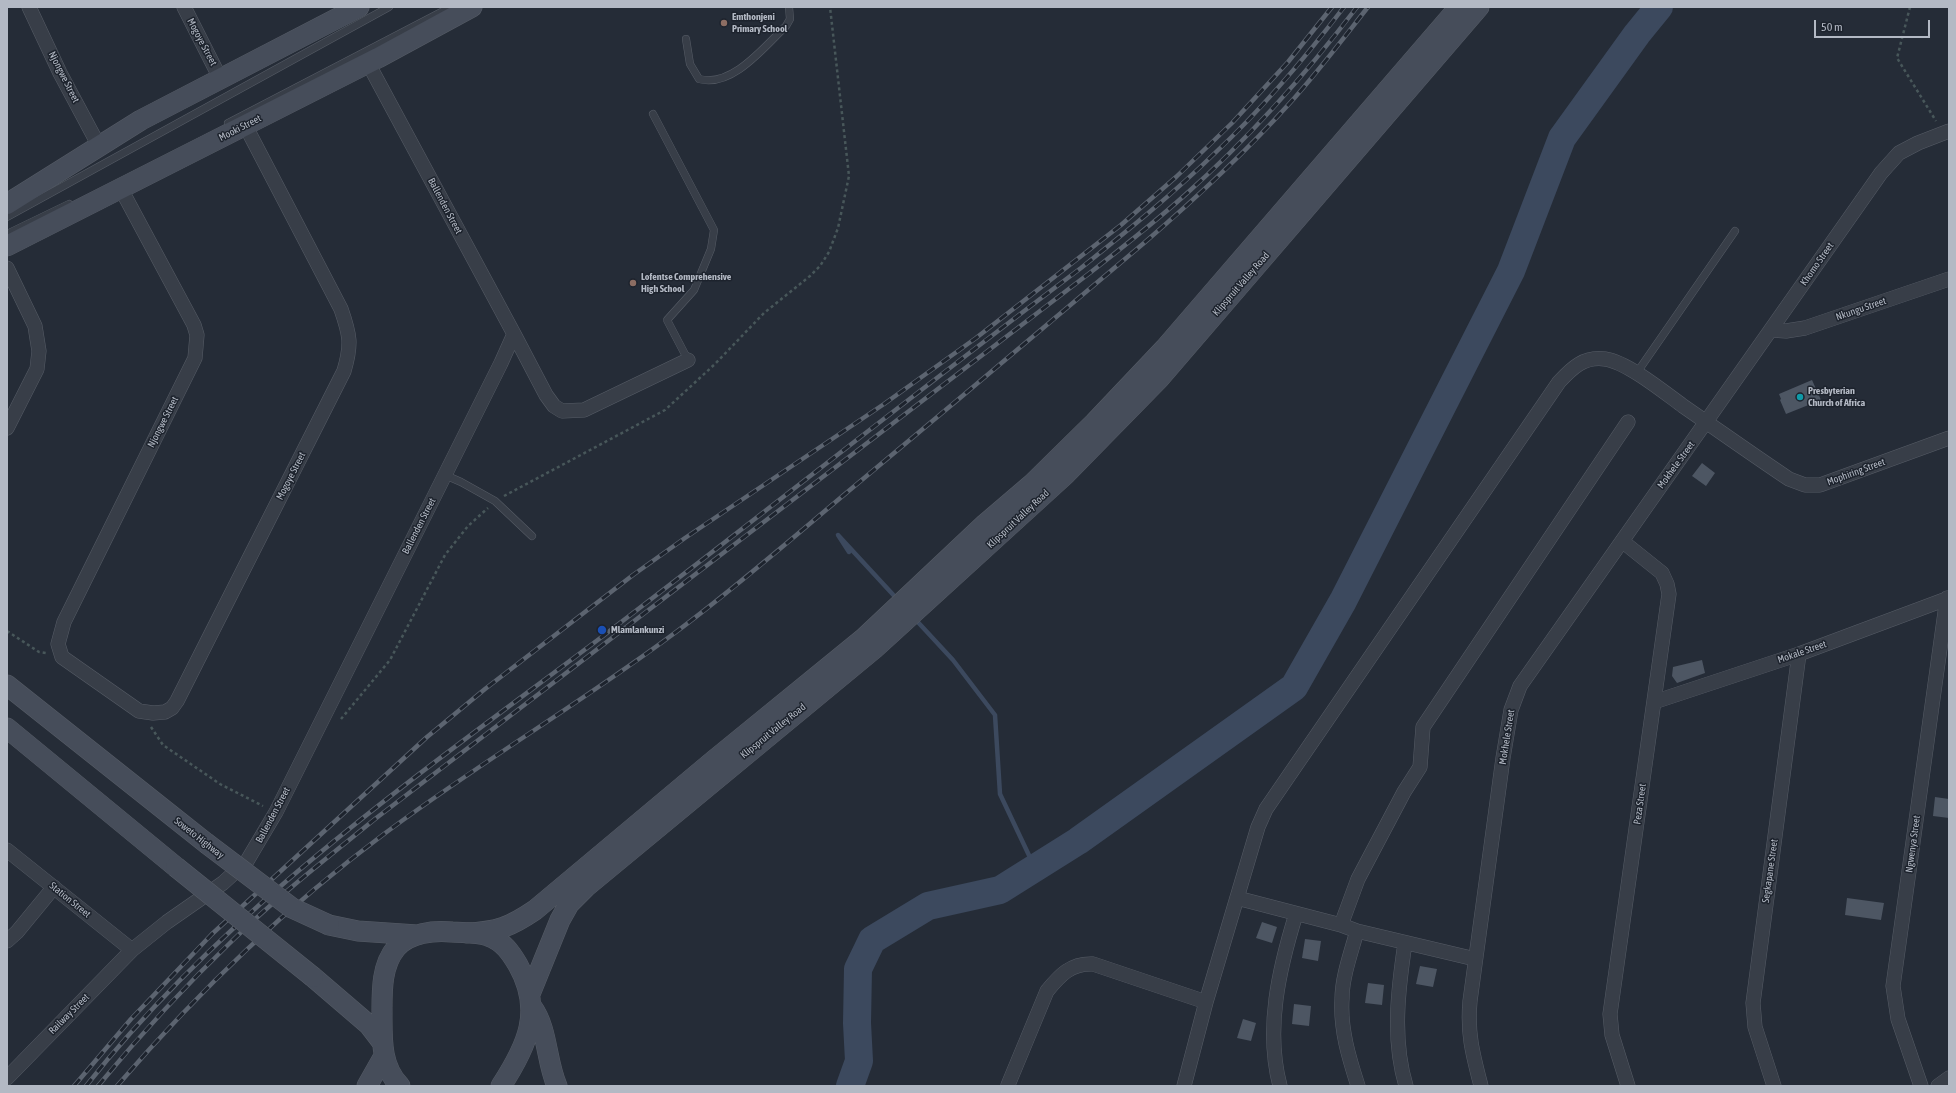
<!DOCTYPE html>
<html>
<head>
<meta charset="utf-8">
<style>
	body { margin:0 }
	#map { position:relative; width:1956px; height:1093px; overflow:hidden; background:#252c37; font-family:"Asap Condensed",sans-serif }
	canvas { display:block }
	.frame { position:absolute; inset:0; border:8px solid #b3b9c4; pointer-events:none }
	.scale { position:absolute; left:1814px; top:20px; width:116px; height:18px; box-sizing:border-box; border:2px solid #b3b9c4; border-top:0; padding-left:5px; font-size:12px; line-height:14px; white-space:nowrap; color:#b3b9c4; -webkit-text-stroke:3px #1d232d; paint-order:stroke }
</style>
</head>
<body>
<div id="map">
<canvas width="1956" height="1093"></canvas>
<div class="frame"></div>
<div class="scale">50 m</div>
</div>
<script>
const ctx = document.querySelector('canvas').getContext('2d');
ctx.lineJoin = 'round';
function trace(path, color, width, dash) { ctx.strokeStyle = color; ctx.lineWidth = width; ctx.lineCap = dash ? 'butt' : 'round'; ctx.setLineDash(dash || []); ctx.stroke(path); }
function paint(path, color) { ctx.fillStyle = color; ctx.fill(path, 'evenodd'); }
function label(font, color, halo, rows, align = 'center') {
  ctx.font = font + ' "Asap Condensed",sans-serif'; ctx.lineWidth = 3; ctx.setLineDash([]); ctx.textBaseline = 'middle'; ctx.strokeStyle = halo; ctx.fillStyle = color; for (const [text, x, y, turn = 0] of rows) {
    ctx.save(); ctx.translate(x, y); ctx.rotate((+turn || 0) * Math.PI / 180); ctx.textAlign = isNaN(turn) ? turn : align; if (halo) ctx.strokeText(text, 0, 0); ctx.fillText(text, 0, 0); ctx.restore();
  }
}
const stream = new Path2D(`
	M849,552L838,535L898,600
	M915,619L953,660L995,715L1000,794L1035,868`);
const river = new Path2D(`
	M850,1086L859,1061L857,1023L858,969L872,940L928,906L1000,890L1078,841L1294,687L1343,601L1511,271L1562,138L1637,34L1659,7`);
const building = new Path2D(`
	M1812,380L1821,400L1786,414L1780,400L1781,399L1779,394Z
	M1702,463L1715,473L1706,486L1692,476Z
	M1702,660L1705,673L1677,683L1672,676L1673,667Z
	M1935,797L1949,799V818L1933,816Z
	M1847,898L1884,903L1881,920L1845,915Z
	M1262,922L1277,927L1272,943L1256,938Z
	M1305,939L1321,941L1318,961L1302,958Z
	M1420,966L1437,969L1433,987L1416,984Z
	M1368,983L1384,985L1382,1005L1365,1003Z
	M1294,1004L1311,1006L1309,1026L1292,1024Z
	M1243,1019L1256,1023L1251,1041L1237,1038Z`);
const path = new Path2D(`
	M1910,7L1897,58L1936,121
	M504,496L665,410L715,364L764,313L810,276L820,266L829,252L838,228L849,176L830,7
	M7,631L39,652L46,653
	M341,719L390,660L445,555L468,526L488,508
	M151,727L163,745L220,784L263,806`);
const lane = new Path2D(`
	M686,39L690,64L699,79C732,88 764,47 786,26L790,19L789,7
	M653,114L714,230L711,249L694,290L667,320L688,360
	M228,123L447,9
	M7,217L389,7
	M7,234L69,204
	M1636,374L1735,231
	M445,475L461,482L495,501L532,536`);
const street = new Path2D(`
	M29,7L60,73L99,146
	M184,7L220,78
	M121,189L194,325L197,335L195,358L64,622L58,644L62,657L139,711L153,713L165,712L172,708L177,701L344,371C352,344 350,335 341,309L245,125
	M7,268L35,326L39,351L37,369L7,428
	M1771,330L1786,331L1805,328L1949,279
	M514,334L546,395L554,406L562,411L584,410L688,360
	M1622,541L1662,573L1667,584L1669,594L1610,1014L1612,1035L1628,1086
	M1654,702L1799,654L1949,598
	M7,850L132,950
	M1237,898L1341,925L1357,931L1475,959
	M1341,925L1358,879L1404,792L1420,767L1423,727L1628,422
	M1357,931C1351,953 1342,977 1342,999C1340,1029 1349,1058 1358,1086
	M7,941L17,932L54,887
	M1405,943C1398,990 1392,1040 1406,1086
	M7,1078L132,950L167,922L223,883L247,861L276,812L501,363L514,334L368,63
	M1008,1085L1047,991C1060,975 1071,963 1093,964L1206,1002
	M1184,1086L1206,1002L1258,827L1266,809L1559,382C1572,368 1584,356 1605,359C1627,362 1664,392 1683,406C1718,430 1753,455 1789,479L1805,485H1820L1949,438
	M1280,1086C1265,1029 1279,969 1296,914
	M1481,1086C1473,1055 1467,1034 1470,1001L1503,758L1511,710L1520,686L1881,173L1899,153L1918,143L1949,131
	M1774,1086L1755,1027L1753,1003L1799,654
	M1921,1086L1898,1019L1893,986L1947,598
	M1938,1086L1949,1078`);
const secondary = new Path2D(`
	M7,204L141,120L359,7
	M7,246L378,58L472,7
	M7,685L206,843
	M7,728L176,867
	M329,925L358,931L417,935
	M466,933C497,932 510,927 535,910L713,761L864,638L985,524L1033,483L1094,423L1165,348L1459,7
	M313,977L369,1025L382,1042
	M530,994L560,920L569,904L586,887L874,649L1066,474L1159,379L1479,7
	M532,1007C548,1029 546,1061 557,1086
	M367,1086L384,1056
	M400,1086C381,1067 382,1040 382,1015C382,992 381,966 396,948C409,933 434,930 452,932C464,933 477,932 488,936C503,941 511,953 518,965C544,1011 527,1046 501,1086`);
const rail = new Path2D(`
	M74,1086L131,1019L212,934L427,737L485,689L633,575L685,538L884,404L976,338L1121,225L1176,177L1232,123L1288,62L1332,7
	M86,1086C229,905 420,774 603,636C763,514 920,389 1081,268C1127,231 1173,194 1215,153C1262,109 1305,58 1344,7
	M98,1086C140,1035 186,985 234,939C278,896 327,858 375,819L1091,272C1123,247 1155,222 1185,195C1248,139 1306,74 1357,7
	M117,1086C197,993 286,907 384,834C479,763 581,703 676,632C738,586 797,534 857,484C953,404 1048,324 1144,243C1195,199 1244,154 1289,104C1317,73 1342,40 1368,7`);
const secondaryBridge = new Path2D(`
	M206,843L292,908L329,925
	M176,867L313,977`);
const markers = [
	[724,23,4,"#8d6e63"],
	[633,283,4,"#8d6e63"],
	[1800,397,4,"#0f9aa8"],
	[602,630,5,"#1a4fb4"]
];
const poiNames = [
	["Emthonjeni",732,17],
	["Primary School",732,29],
	["Lofentse Comprehensive",641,277],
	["High School",641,289],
	["Presbyterian",1808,391],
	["Church of Africa",1808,403],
	["Mlamlankunzi",611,630]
];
const streetNames = [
	["Mogoye Street",202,42,62],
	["Njongwe Street",64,77,63],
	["Mooki Street",240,128,-27],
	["Ballenden Street",445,206,62],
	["Khomo Street",1817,264,-55],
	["Klipspruit Valley Road",1241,284,-49],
	["Nkungu Street",1861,309,-19],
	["Njongwe Street",163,422,-63],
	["Mokhele Street",1676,465,-54],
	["Mophiring Street",1856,472,-20],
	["Mogoye Street",291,476,-63],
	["Klipspruit Valley Road",1018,519,-43],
	["Ballenden Street",419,526,-63],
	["Mokale Street",1802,652,-19],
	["Klipspruit Valley Road",773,731,-39],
	["Mokhele Street",1507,737,-81],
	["Peza Street",1640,804,-82],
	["Ballenden Street",273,815,-62],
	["Soweto Highway",199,838,38],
	["Ngwenya Street",1913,844,-82],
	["Segkapane Street",1770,871,-82],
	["Station Street",70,900,39],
	["Railway Street",69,1014,-45]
];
trace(stream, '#3c495e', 4.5);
trace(river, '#3c495e', 28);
paint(building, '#4d5663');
trace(lane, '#565c66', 8);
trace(street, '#565c66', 15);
trace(secondary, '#565c66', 21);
trace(path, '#48575a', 2.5, [3, 3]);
trace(lane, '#383e48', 7);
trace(street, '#383e48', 14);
trace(secondary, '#464d5a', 20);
trace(rail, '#5c6470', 4.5);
trace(rail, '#1d232d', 3, [9]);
trace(secondaryBridge, '#565c66', 21, []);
trace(secondaryBridge, '#464d5a', 20);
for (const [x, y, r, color] of markers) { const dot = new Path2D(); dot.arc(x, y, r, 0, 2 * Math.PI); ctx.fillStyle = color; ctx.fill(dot); trace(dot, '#1d232d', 1.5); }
label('bold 10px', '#b3b9c4', '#1d232d', poiNames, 'left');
label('10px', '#b3b9c4', '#1d232d', streetNames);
</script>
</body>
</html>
